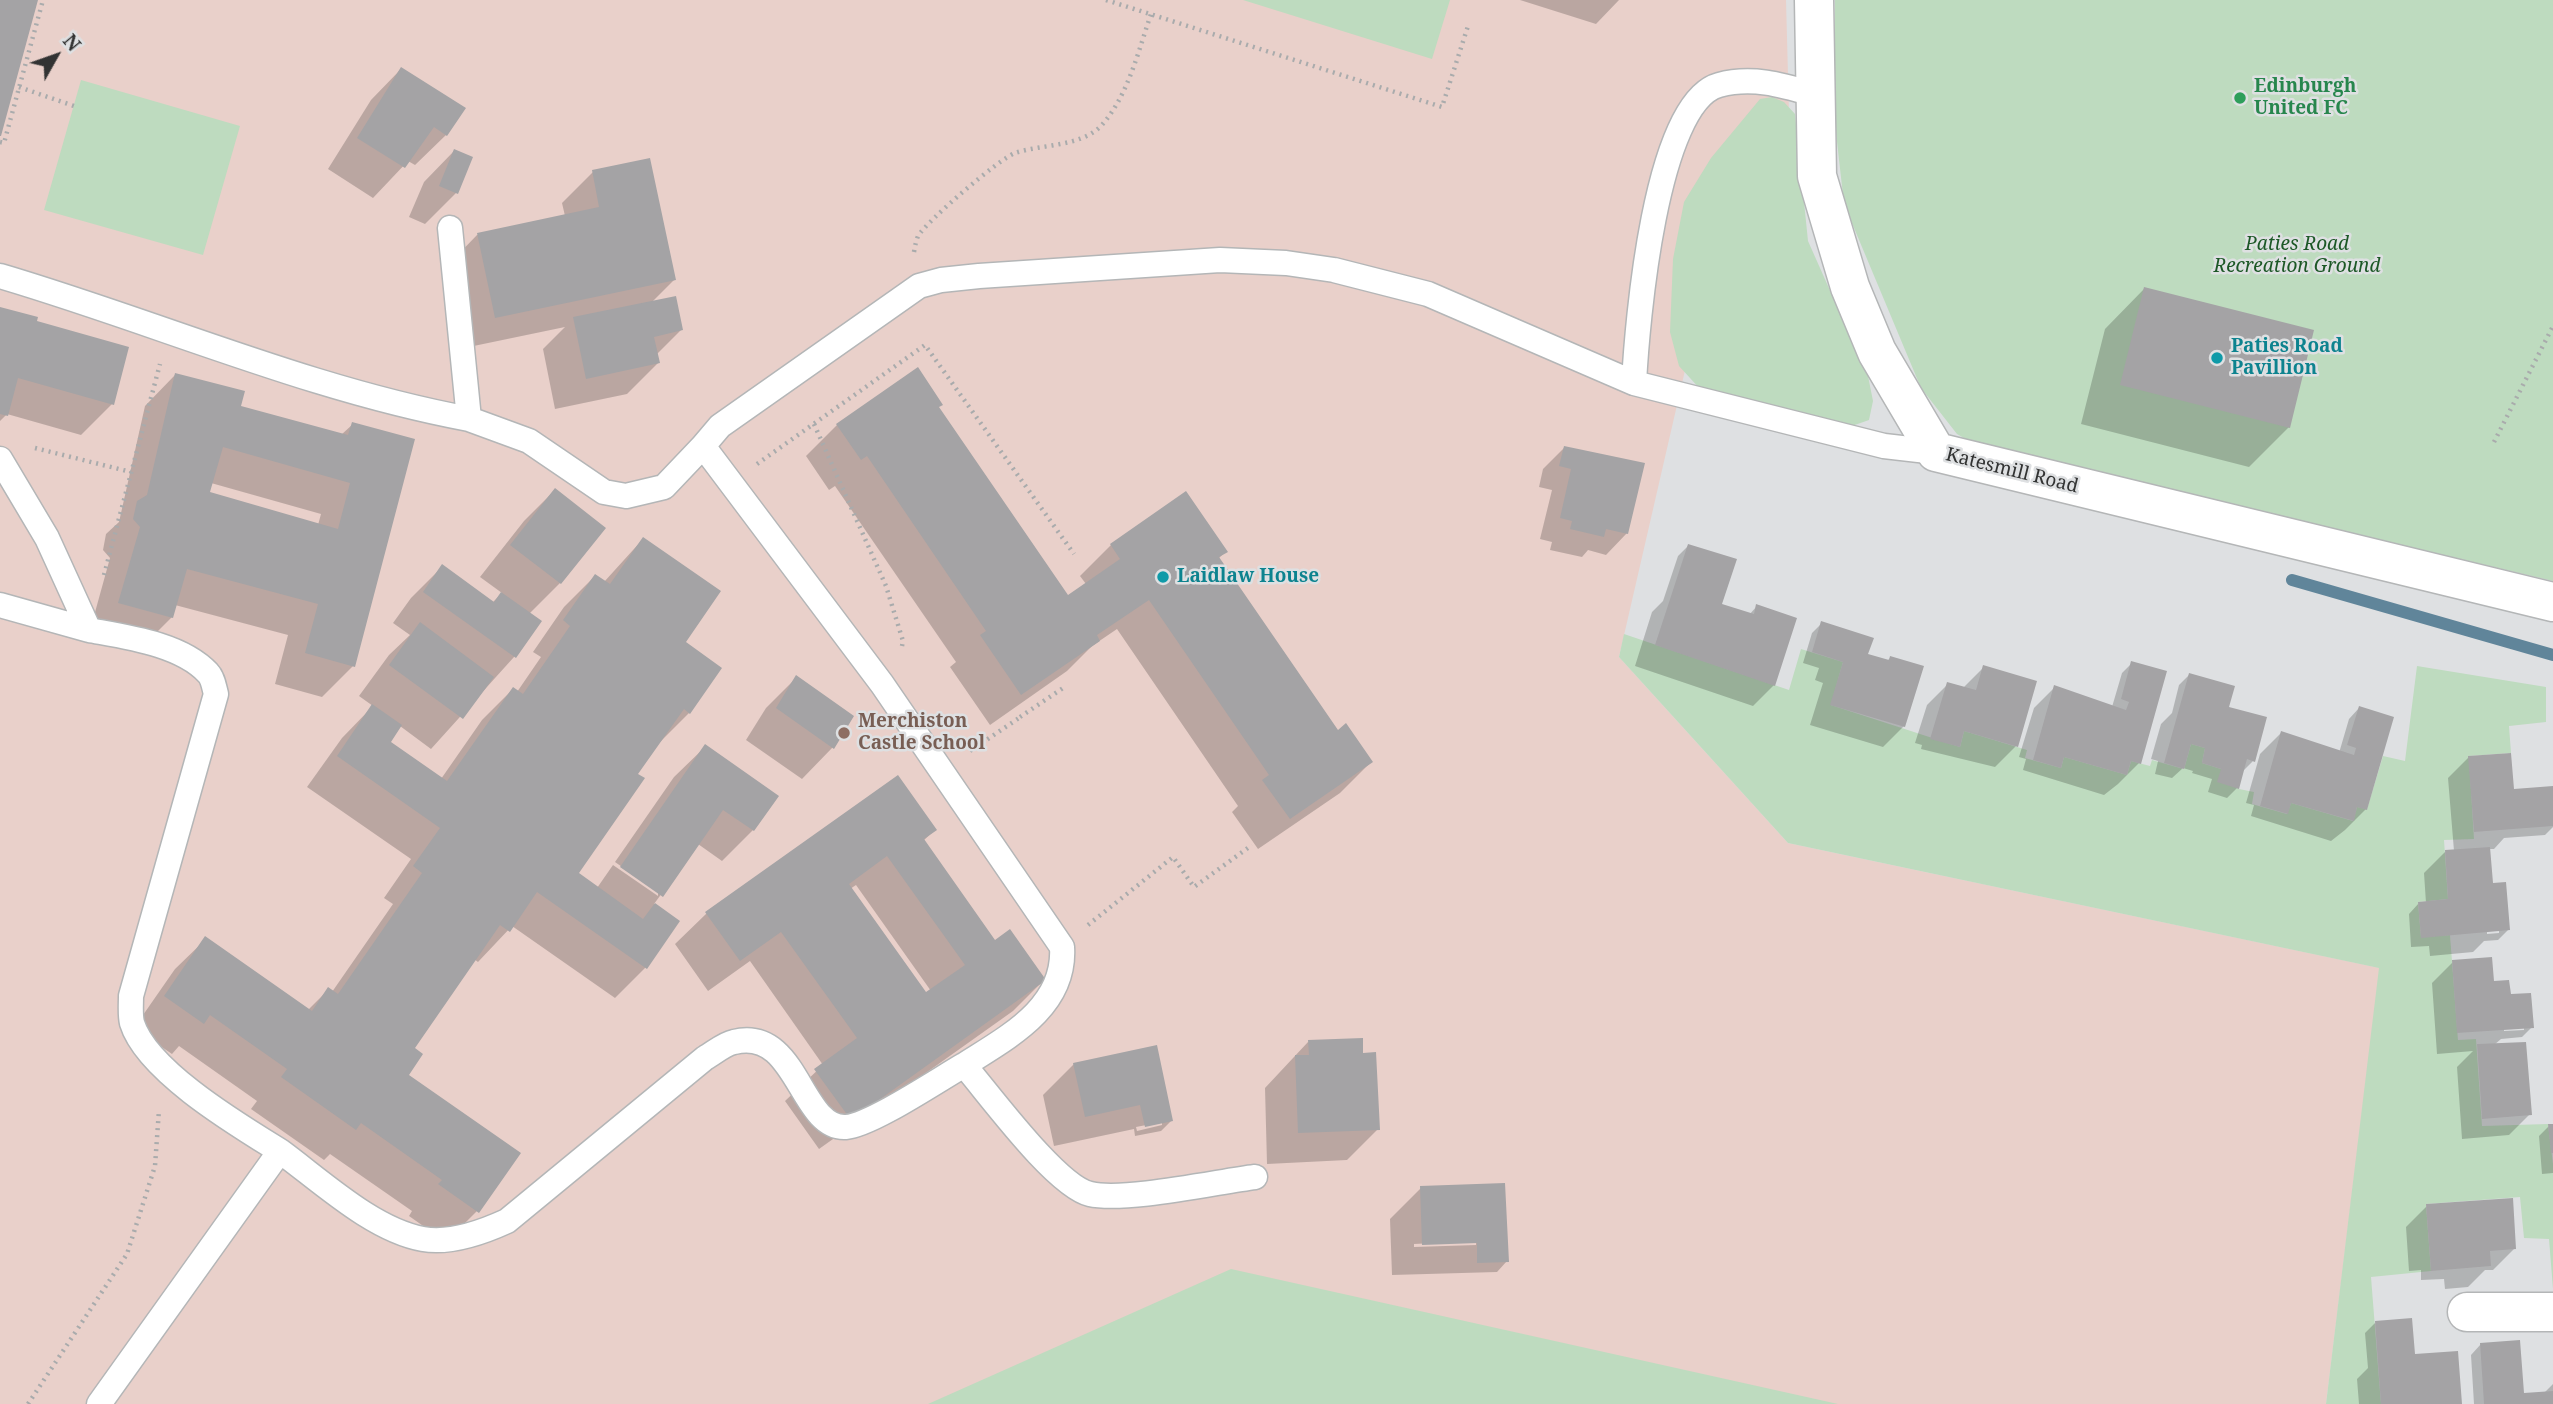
<!DOCTYPE html>
<html>
<head>
<meta charset="utf-8">
<style>
	body { margin:0 }
	#map { position:relative; width:2553px; height:1404px; overflow:hidden; background:#dee0e2; font-family:"Noto Serif",serif }
	canvas { display:block }
	.north { position:absolute; left:21px; top:21px; width:70px; height:70px; -webkit-text-stroke:5px #dee0e2; paint-order:stroke; rotate:50deg; font-size:19px; font-weight:700; line-height:28px; text-align:center; color:#323333 }
	.north::after { content:''; display:block; margin:auto; width:24px; height:32px; background:#323333; clip-path:polygon(50% 0,100% 100%,50% 72%,0 100%) }
</style>
</head>
<body>
<div id="map">
<canvas width="2553" height="1404"></canvas>
<div class="north">N</div>
</div>
<script>
const ctx = document.querySelector('canvas').getContext('2d');
ctx.lineJoin = 'round';
function paint(path, color) { ctx.fillStyle = color; ctx.fill(path, 'evenodd'); }
function trace(path, color, width, dash) { ctx.strokeStyle = color; ctx.lineWidth = width; ctx.lineCap = dash ? 'butt' : 'round'; ctx.setLineDash(dash || []); ctx.stroke(path); }
function label(font, color, halo, rows, align = 'center') {
  ctx.font = font + ' "Noto Serif",serif'; ctx.lineWidth = 5; ctx.setLineDash([]); ctx.textBaseline = 'middle'; ctx.strokeStyle = halo; ctx.fillStyle = color; for (const [text, x, y, turn = 0] of rows) {
    ctx.save(); ctx.translate(x, y); ctx.rotate((+turn || 0) * Math.PI / 180); ctx.textAlign = isNaN(turn) ? turn : align; if (halo) ctx.strokeText(text, 0, 0); ctx.fillText(text, 0, 0); ctx.restore();
  }
}
const education = new Path2D(`
	M0,0H1786L1792,226L1686,366L1619,657L1788,843L2380,968L2326,1404H0Z`);
const green = new Path2D(`
	M1243,0H1450L1432,59Z
	M1835,0H2553V581L1976,445L1957,434L1921,388L1844,204L1835,124Z
	M81,80L240,126L203,255L44,210Z
	M1772,97L1784,102L1795,114L1808,241L1868,376L1873,401L1869,420L1849,427L1701,390L1679,366L1670,332L1673,259L1684,202L1711,158L1760,99Z
	M1624,634L1789,690L1801,649L1843,662L1831,705L1960,747L1964,731L2027,750L2025,758L2061,768L2064,757L2127,775L2131,761L2150,766L2152,760L2184,769L2191,744L2205,748L2202,763L2221,769L2239,789L2254,792L2252,804L2287,814L2291,803L2353,821L2357,807L2367,809L2383,756L2405,761L2417,666L2546,687V722L2509,726L2511,753L2469,756L2474,839L2444,840L2448,899L2418,902L2421,937L2450,935L2458,1040L2476,1039L2482,1126L2548,1124L2553,1164V1289L2549,1239L2524,1238L2520,1197L2426,1204L2431,1271L2371,1277L2381,1404H2326L2379,968L1788,843L1619,657Z
	M1231,1269L1838,1404H928Z`);
const shadow = new Path2D(`
	M1520,0H1619L1596,24Z
	M401,69L446,135L415,165L408,161L373,198L328,169L371,100Z
	M454,151L456,193L425,224L409,217L424,182Z
	M593,172L674,280L651,303L681,330L656,355L658,363L627,394L555,409L543,349L565,327L464,348L447,266L477,235L565,216L562,203Z
	M2144,289L2289,427L2249,467L2081,424L2105,329Z
	M0,308L35,323L112,404L81,435L7,414L0,421Z
	M918,370L937,408L1067,597L1086,584L1080,576L1111,545L1225,552L1218,559L1337,732L1371,762L1340,793L1258,849L1232,812L1238,806L1117,629L1092,646L1067,671L990,725L950,667L956,662L835,486L829,490L806,456L837,425Z
	M175,375L238,408L341,435L353,424V666L322,697L275,684L288,635L175,605L172,617L141,648L89,634L110,558L103,550L106,534L119,522L145,406ZM211,483L321,514L318,525L208,493Z
	M1564,448L1627,533L1606,555L1588,550L1582,557L1550,550L1552,542L1540,539L1552,490L1539,487L1543,469Z
	M555,490L603,528L560,583L529,614L540,622L514,657L431,749L400,726L388,742L441,779L482,720L513,689L517,692L541,657L533,652L564,607L595,576L604,582L643,539L683,643L689,713L658,744L636,774L576,874L597,888L613,865L658,896V892L615,862L674,777L705,747L776,796L753,830L722,861L698,844L654,904L677,921L645,968L615,998L512,926L478,962L474,959L412,1048L407,1075L477,1211L446,1242L409,1216L412,1211L330,1154L324,1160L251,1109L257,1101L179,1046L172,1054L134,1028L175,969L206,939L308,1010L328,990L332,992L393,904L384,898L411,859L307,787L342,738L373,706L359,696L389,655L410,635L393,623L411,598L442,567L492,603L502,593L480,577L524,521Z
	M1688,546L1719,605L1749,615L1757,606L1774,685L1753,706L1635,666L1652,612L1663,601L1678,556Z
	M1822,623L1866,655L1887,661L1890,658L1904,726L1883,747L1810,725L1823,683L1815,680L1819,668L1803,663L1812,633Z
	M2132,663L2139,763L2118,784L2104,795L2023,770L2026,759L2019,757L2034,708L2055,687L2112,707L2122,673Z
	M1984,667L2016,746L1995,767L1921,749L1922,745L1915,743L1927,705L1948,684L1963,688Z
	M2189,675L2227,709L2253,761L2241,773L2237,788L2227,798L2208,792L2212,779L2192,773L2193,771L2183,768L2172,778L2155,774L2158,761L2151,759L2161,724L2172,713L2179,685Z
	M797,677L852,716L832,748L802,779L746,740L766,708Z
	M2359,708L2366,809L2345,830L2331,841L2251,816L2254,805L2246,803L2260,754L2281,733L2339,753L2349,719Z
	M2469,757L2512,791L2553,798V827L2545,835L2504,838L2494,849H2488L2491,885L2508,930L2498,940L2484,941L2473,952L2430,956L2429,946L2411,947L2409,914L2419,903H2426L2424,873L2445,852L2454,851L2448,778ZM2499,929V933L2487,934V931Z
	M897,777L935,830L923,841L995,942L1044,980L1013,1011L819,1149L785,1101L823,1065L750,961L708,991L675,944L706,914ZM856,885L931,991L926,994L850,889Z
	M2453,962L2492,982L2532,1027L2522,1037L2501,1039L2494,1045L2530,1114L2509,1135L2462,1139L2457,1067L2473,1051L2437,1054L2432,983ZM2524,1026V1030L2504,1031V1028Z
	M1308,1042L1362,1054L1378,1129L1347,1160L1267,1164L1265,1088Z
	M1074,1064L1171,1121L1161,1131L1135,1136L1134,1129L1054,1146L1043,1095ZM1162,1122V1125L1137,1131L1136,1127Z
	M2549,1126H2553V1173L2542,1174L2539,1136Z
	M1421,1188L1507,1261L1497,1272L1392,1275L1390,1219ZM1476,1241V1245L1414,1247V1244Z
	M2427,1206L2514,1249L2493,1270H2485L2468,1287L2445,1289L2444,1279L2421,1280V1270L2409,1271L2406,1227Z
	M2375,1323L2460,1404H2359L2357,1379L2368,1368L2365,1333Z
	M2481,1344L2522,1395L2543,1394L2553,1384V1404H2474L2471,1355Z`);
const stream = new Path2D(`
	M2292,580L2553,655`);
const building = new Path2D(`
	M0,0H38L1,136H0Z
	M401,67L466,108L447,136L434,127L405,168L357,138Z
	M454,149L473,157L458,194L439,186Z
	M650,158L676,280L495,318L477,233L599,207L592,170Z
	M2144,287L2314,330L2290,428L2120,385Z
	M676,296L683,330L654,337L660,363L586,379L573,317Z
	M0,307L38,317L37,321L129,347L114,405L18,378L8,416L0,414Z
	M918,367L943,405L939,407L1068,595L1120,559L1110,544L1186,491L1228,552L1219,557L1338,730L1346,723L1373,762L1290,819L1262,780L1269,775L1149,600L1097,635L1100,641L1021,695L980,635L986,631L867,456L861,460L836,424Z
	M175,373L245,391L241,406L348,435L352,422L415,439L355,667L305,653L318,604L187,569L173,618L118,603L140,527L133,519L137,501L147,495ZM223,447L350,483L338,529L210,492Z
	M1564,446L1645,463L1628,534L1606,529L1604,537L1570,529L1572,521L1560,518L1571,469L1559,466Z
	M555,488L606,528L561,584L510,545Z
	M643,537L721,591L686,642L722,668L690,714L684,709L638,774L645,778L579,873L643,919L655,903L680,921L647,969L537,892L510,932L500,925L415,1048L423,1054L409,1075L521,1153L479,1213L438,1184L442,1180L361,1123L356,1130L281,1077L287,1069L210,1015L204,1024L164,996L205,936L312,1011L328,987L338,994L422,873L413,866L440,828L337,756L372,704L402,725L391,742L447,781L513,687L523,694L570,626L563,620L595,574L610,584Z
	M1688,544L1737,559L1722,604L1754,614L1756,604L1797,618L1775,686L1655,645Z
	M442,564L494,602L501,592L542,621L516,658L423,592Z
	M1821,621L1874,638L1868,654L1889,660L1890,656L1924,666L1905,727L1830,705L1843,662L1812,652Z
	M420,622L494,677L463,719L389,665Z
	M2131,661L2167,671L2141,764L2131,761L2127,775L2064,757L2061,768L2033,760L2054,685L2126,710L2129,702L2121,699Z
	M1983,665L2037,681L2018,747L1964,731L1960,747L1930,739L1947,682L1976,690Z
	M2189,673L2235,686L2229,707L2267,717L2255,762L2247,759L2239,789L2217,782L2221,769L2202,763L2205,748L2191,744L2184,769L2164,763Z
	M796,675L854,716L834,749L776,708Z
	M2359,706L2394,717L2367,810L2357,807L2354,821L2291,803L2288,814L2260,806L2281,731L2354,755L2356,748L2347,745Z
	M705,744L779,796L754,831L723,810L663,897L620,867Z
	M2511,753L2514,789L2553,786V826L2474,832L2468,756Z
	M898,775L937,830L924,839L995,940L1010,929L1046,980L851,1120L814,1069L857,1038L781,932L740,961L705,912ZM887,856L965,965L926,992L849,884Z
	M2490,847L2493,883L2506,882L2510,930L2421,938L2418,902L2448,899L2445,850Z
	M2492,957L2494,981L2509,980L2511,994L2531,993L2534,1028L2457,1033L2452,960Z
	M1363,1038V1053L1376,1052L1380,1130L1298,1133L1295,1055H1309L1308,1040Z
	M2526,1042L2532,1115L2482,1119L2477,1044Z
	M1157,1045L1173,1121L1145,1127L1140,1105L1085,1117L1073,1063Z
	M2548,1124H2553V1153H2551Z
	M1505,1183L1509,1262L1477,1263V1243L1422,1245L1420,1186Z
	M2513,1198L2516,1249L2490,1251L2491,1266L2431,1271L2426,1204Z
	M2412,1318L2415,1354L2458,1351L2462,1404H2381L2375,1321Z
	M2520,1340L2524,1393L2553,1391V1404H2484L2480,1343Z`);
const path = new Path2D(`
	M1106,0L1442,107L1468,26
	M19,87L74,106
	M0,142L4,143L43,0
	M914,252C915,246 916,241 918,236C928,220 999,159 1015,153C1042,144 1080,147 1101,126C1128,96 1138,52 1151,14
	M814,424L886,586L903,641L901,651
	M2494,442L2553,326
	M35,448L131,472
	M757,464L925,345L1074,554
	M104,575L160,364
	M1020,717L1066,686
	M970,751L1022,716
	M1088,925L1173,857L1194,887L1252,845
	M28,1404L127,1254L155,1166L159,1110`);
const lane = new Path2D(`
	M450,228L469,419L529,441L604,492L626,496L664,487L703,446
	M0,276C156,322 308,389 469,419
	M1634,383C1637,325 1655,102 1719,85C1752,76 1782,85 1813,94
	M0,459L47,538L89,630C127,637 181,644 208,673C213,678 214,687 216,694L131,996C131,1005 130,1015 132,1023C147,1071 238,1125 280,1151
	M0,605L89,630
	M1255,1177C1216,1182 1125,1202 1090,1194C1056,1186 989,1094 964,1065C1008,1037 1066,1007 1062,947L882,684L703,446L720,426L919,286L941,280L979,276L1220,260L1286,263L1334,270L1428,294L1634,383L1884,446L1936,452
	M99,1404L280,1151C321,1181 373,1230 423,1239C451,1244 483,1232 507,1221L705,1058C714,1053 724,1044 734,1042C798,1026 800,1130 846,1127C871,1125 938,1080 964,1065`);
const street = new Path2D(`
	M1814,0L1817,176L1850,287L1877,352L1936,452L2553,602
	M2467,1312H2553`);
const markers = [
	[2240,98,7,"#2e9e5b"],
	[2217,358,7,"#0f9aa8"],
	[1163,577,7,"#0f9aa8"],
	[844,733,7,"#8d6e63"]
];
const leisureNames = [
	["Edinburgh",2254,87],
	["United FC",2254,109]
];
const parkNames = [
	["Paties Road",2297,245],
	["Recreation Ground",2297,267]
];
const cultureNames = [
	["Paties Road",2231,347],
	["Pavillion",2231,369],
	["Laidlaw House",1177,577]
];
const streetNames = [
	["Katesmill Road",2012,471,14]
];
const educationNames = [
	["Merchiston",858,722],
	["Castle School",858,744]
];
paint(education, '#e9d0ca');
paint(green, '#bedbbf');
paint(shadow, '#0003');
trace(stream, '#60859a', 12);
paint(building, '#a4a3a5');
trace(lane, '#b4b6b7', 27);
trace(street, '#b4b6b7', 41);
trace(path, '#a9abac', 4.5, [2, 5]);
trace(lane, '#fff', 24);
trace(street, '#fff', 38);
for (const [x, y, r, color] of markers) { const dot = new Path2D(); dot.arc(x, y, r, 0, 2 * Math.PI); ctx.fillStyle = color; ctx.fill(dot); trace(dot, '#dee0e2', 2.5); }
label('bold 19px', '#27864d', '#dee0e2', leisureNames, 'left');
label('italic 19px', '#1c5826', '#dee0e2', parkNames);
label('bold 19px', '#0d838f', '#dee0e2', cultureNames, 'left');
label('19px', '#323333', '#dee0e2', streetNames);
label('bold 19px', '#785e54', '#dee0e2', educationNames, 'left');
</script>
</body>
</html>
